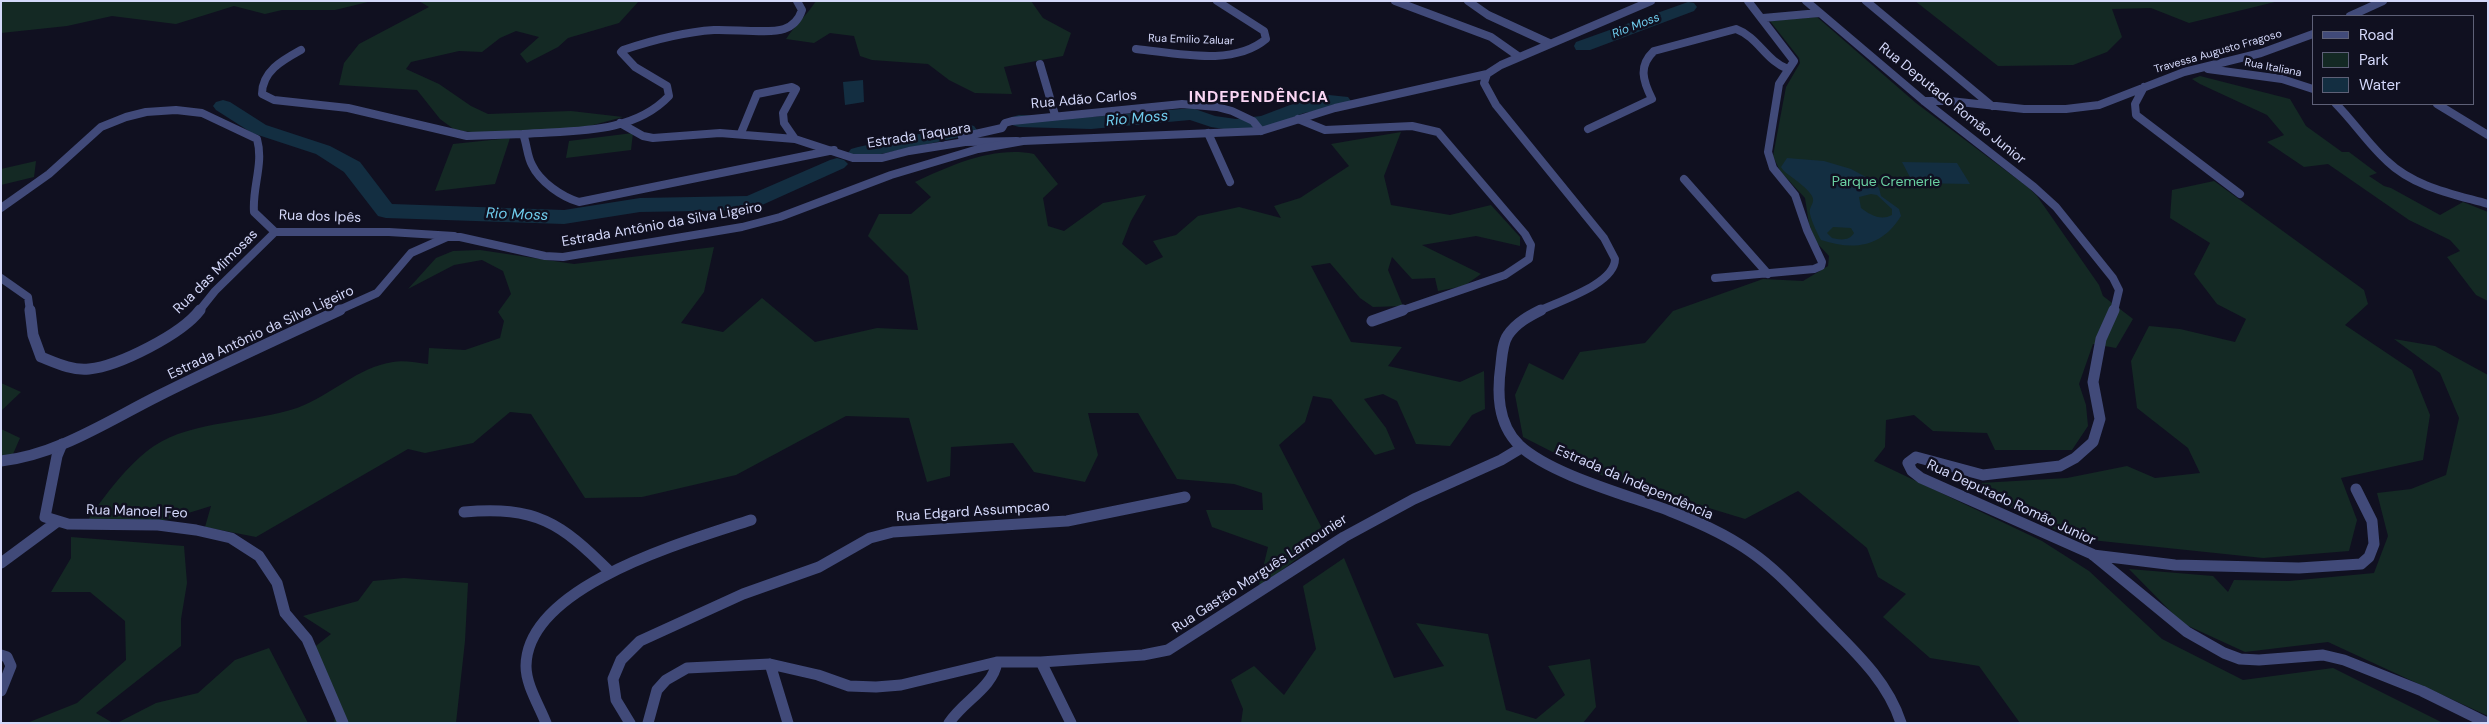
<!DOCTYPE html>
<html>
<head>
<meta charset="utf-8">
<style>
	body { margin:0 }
	#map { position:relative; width:2489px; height:724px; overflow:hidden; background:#101020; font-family:"DM Sans",sans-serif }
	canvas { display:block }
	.frame { position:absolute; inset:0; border:2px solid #d4d8fa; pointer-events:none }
	.legend { position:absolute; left:2312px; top:15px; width:162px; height:90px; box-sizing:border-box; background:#101020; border:1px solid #5e6077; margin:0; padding:6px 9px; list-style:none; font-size:15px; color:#d4d8fa }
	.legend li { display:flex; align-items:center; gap:10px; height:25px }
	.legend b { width:25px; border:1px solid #5e6077 }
</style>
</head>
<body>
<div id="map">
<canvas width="2489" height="724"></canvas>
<div class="frame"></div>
<ul class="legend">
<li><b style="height:6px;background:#414a79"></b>Road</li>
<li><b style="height:14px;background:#142924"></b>Park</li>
<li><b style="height:14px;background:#132e41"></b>Water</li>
</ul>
</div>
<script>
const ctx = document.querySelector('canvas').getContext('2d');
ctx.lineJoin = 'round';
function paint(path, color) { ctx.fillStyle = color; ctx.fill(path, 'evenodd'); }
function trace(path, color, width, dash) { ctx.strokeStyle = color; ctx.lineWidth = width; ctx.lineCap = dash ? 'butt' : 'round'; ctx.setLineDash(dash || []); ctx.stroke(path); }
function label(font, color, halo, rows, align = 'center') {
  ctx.font = font + ' "DM Sans",sans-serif'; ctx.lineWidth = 5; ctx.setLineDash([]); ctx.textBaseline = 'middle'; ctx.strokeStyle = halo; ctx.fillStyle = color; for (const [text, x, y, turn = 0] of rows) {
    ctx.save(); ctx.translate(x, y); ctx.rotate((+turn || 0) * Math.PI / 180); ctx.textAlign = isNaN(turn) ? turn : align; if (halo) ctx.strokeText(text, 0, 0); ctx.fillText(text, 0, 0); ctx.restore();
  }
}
const green = new Path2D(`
	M1,1H372L335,10H282L265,14L234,6L176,24L112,16L67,26L1,33Z
	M419,1H639L619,23L568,38L558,47L527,63L520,54L539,37L516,31L500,38L482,52L459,51L411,62L406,69L439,84L471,106L488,114L571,111L623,117L571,131L504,136L455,130L440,119L417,90L339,85L344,63L359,44L429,7Z
	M816,1H1031L1043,18L1071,33L1063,56L1004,67L1012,94L975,93L949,80L928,64L872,60L860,56L854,36L830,33L814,43L786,39C795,25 807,15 816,1Z
	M1915,1H2279L2189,23L2151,8L2112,9L2122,37L2107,52L2073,65L1998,66Z
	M1817,17L1916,103L2029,188L2037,196L2099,285L2103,296L2133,319L2116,348L2093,344L2079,384L2086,405L2088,426L2072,450H1995L1987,433L1933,431L1914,415L1886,420L1885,447L1874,461L2042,541L2089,571L2162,639L2243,680L2333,668L2443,723H2020L1979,666L1930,658L1883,617L1906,594L1878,577L1867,548L1798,491L1745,519L1594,473L1523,437L1515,395L1529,363L1563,380L1580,352L1645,343L1673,311L1763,279L1803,281L1828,266L1829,256L1816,242L1809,224L1805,198L1780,171L1773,156L1786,87L1800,63L1799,58L1770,21Z
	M2200,76L2290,99L2306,126L2342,152H2349L2377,173L2369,176L2384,186L2391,188L2440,215L2463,202L2488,212V301L2476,295L2447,257L2460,251L2450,240L2409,220L2328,164L2304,167L2267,142L2284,135L2267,115L2200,84L2192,79Z
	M1401,132L1384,176L1391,205L1450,215L1491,205L1520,237V246L1476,236L1422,245L1481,274L1464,286L1438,291L1435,278L1412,279L1392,257L1388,270L1403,306L1373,307L1360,298L1330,263L1311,266L1351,342L1402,347L1388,366L1460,382L1484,371L1485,409L1472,415L1450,446L1416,444L1397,401L1383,394L1364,399L1386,428L1395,449L1375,455L1331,399L1313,396L1305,422L1279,445L1326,536L1258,589L1268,547L1212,527L1206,510H1263L1262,493L1234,484L1177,479L1138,413H1088L1098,455L1085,482L1034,472L1013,443L951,447L950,476L927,482L909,418L846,416L736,475L642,497L585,498L531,414L510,412L473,443L425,453L408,449L256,537L205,527L211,506L156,523L88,520C105,495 129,463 154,446C193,420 254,423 297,408C330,396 358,367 393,362C404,360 417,363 428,364L429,348L465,350L500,338L504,321L498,312L511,294L503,271L482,260L454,265L408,289L436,258L453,251L480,250L574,264L714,247L704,292L681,323L723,332L762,298L815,342L877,328L918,330L908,276L868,236L879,214H911L931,197L915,182C952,165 993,146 1034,154L1058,184L1043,198L1048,226L1064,231L1103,203L1146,195L1131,221L1122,244L1146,265L1163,257L1153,241L1176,235L1198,216L1239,207L1281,218L1274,206L1300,198L1349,166L1331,144Z
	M633,133L631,150L566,158L569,141Z
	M510,138L495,184L435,191L453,144Z
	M36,161L34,177L1,185V169Z
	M2214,181L2364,290L2368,304L2345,325L2412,370L2430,415L2423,460L2341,478L2357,520L2349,551L2263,558L2072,538L1963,484L2067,478L2127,466L2155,478L2200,473L2188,448L2137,408L2131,361L2149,326L2180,329L2235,342L2246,319L2217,304L2194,274L2210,243L2170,218L2172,190Z
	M2394,339L2435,346L2488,375V716L2328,642L2245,652L2182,623L2129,569L2213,576L2228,592L2234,580L2289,581L2374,573L2388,536L2377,493L2411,489L2446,475L2459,418L2440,373Z
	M1,383L21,392L1,411Z
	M1,429L20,438L10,461L1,464Z
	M71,537L184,546L187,583L181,619V646L96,713L113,723H27L77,703L126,660L125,621L90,592H51L71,558Z
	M1344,558L1394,678L1444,666L1416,623L1488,634L1506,710L1536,719L1565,695L1548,666L1590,659L1596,707L1583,723H1241L1243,709L1231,680L1254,666L1284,695L1316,649L1303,586Z
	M404,578L468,583L465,641L456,723H334L335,717L307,653L331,634L303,616L358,601L373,581Z
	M269,648L308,723H117L156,703L198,693L235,660Z`);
const water = new Path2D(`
	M863,80L864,102L845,105L843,82Z
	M1787,158L1824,161L1851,169L1864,176L1879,188L1881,196L1899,209L1901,216C1882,247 1854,251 1821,240C1817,233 1812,222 1810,214C1808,207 1816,203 1812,196C1804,183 1784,174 1781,167ZM1871,194L1877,195L1892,209V215C1881,221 1870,215 1861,208L1859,197ZM1833,227L1851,228L1854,233C1849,241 1841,240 1832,238L1827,233Z
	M1902,162L1957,163L1970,184L1913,183Z`);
const river = new Path2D(`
	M1688,2L1694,3L1697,7L1694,11L1590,50H1576L1574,46L1576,42Z
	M1329,95L1348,97L1351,101L1348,105L1304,113L1265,128L1236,131L1211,127L1190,120L1091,129L1019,127L1012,125L1009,121L1012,117L1019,115L1091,117L1192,108L1215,116L1236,119L1261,116L1290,105Z
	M223,100L230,102L266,125L330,146L360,162L392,204L564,210L640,198L747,196L830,160L837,158L844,160L848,164L844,168L751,210L640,212L564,224L386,218L378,216L344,172L316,154L252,133L216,110L213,106L216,102Z
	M967,124L974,126L977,130L974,134L858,159L851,157L848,153L851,149L858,147Z`);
const minorFar1 = new Path2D(`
	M1395,1L1491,37L1518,56
	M1468,1L1488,15L1549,43
	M1806,1L1924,101L2034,187L2056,207L2113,278L2119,290L2114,311
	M1866,1L1992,106
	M2350,16L2383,1
	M1763,18L1819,13
	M1136,49C1176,53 1233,67 1266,39L1264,31L1217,1
	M301,50C283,60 262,71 262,94L274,100L348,108L467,136L523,134C527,144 527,156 532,165C540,182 562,197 579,202L834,150
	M1040,64L1055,115
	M2208,69L2282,79L2313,89
	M2144,87L2135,104L2136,115L2240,194
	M1924,101H1950L2024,109H2066L2099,105L2184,72L2261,53L2313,34
	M2336,104C2354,122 2368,144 2387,161C2414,187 2453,194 2488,204
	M2437,104L2488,135
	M1298,119L1325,130L1412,126L1438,132L1525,234L1531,245L1529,259L1505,275L1400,311
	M620,123L643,136L653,138L720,133L795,139
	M1588,129L1652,99C1643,81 1638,66 1654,51L1736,29C1758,37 1766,61 1788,69
	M741,133L757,94L792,87L796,89L783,113L784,123L795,139L853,158H882L909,151L965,142L1017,141
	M1208,133L1230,182
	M523,134C572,130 632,135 669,96L667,86L635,67L621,52L623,50C653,40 683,32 714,30C731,29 770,34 784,29C793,26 799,19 802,10L797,1
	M962,137L1002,128L1005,123L1012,121L1182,104L1217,107L1232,111L1253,121L1261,131
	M1684,179L1768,274
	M1,208L49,174L101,127L126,117L146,112L176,110L202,113L257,139C264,164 252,187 254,212L275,232H389L454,236
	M1,278L28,297L30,311
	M1715,278L1814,269L1821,266L1822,262L1807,230L1795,195L1773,168L1768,152L1779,84L1794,61L1748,1
	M199,311L215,291L275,232`);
const minor = new Path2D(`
	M30,310L33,335L41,357C56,363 73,371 89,369C119,366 182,334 200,310
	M2114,310L2101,339L2093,382L2100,419L2093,442L2075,458L2060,466L1983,475L1916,457L1908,463L1912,471L1921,478L2092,554L2187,632L2224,653L2240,659L2259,660L2323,655L2344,660L2422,691L2487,723
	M1372,321L1403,310
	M62,444L57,456L45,517L68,524L158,525L196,530L231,538L259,556L277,583L285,613L307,639L343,723
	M464,512C536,506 560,522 610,572
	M2093,555L2175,565L2299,568L2361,564L2369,557L2374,544L2372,521L2356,489
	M1,563L58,521
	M1,655L7,657L11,666L1,691
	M1041,662L1071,723
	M770,664L788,723
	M546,723C539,705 526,685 526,666C527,585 688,541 751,520
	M630,723L616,700L613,679L621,660L640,641L743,594L819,567L870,538L893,532L1067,521L1185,497
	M648,723L657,690L666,680L687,668L770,664L818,675L849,686L876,687L901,685L997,662H1041L1143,655L1168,650L1344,537L1414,499L1501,460L1521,448
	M949,723C963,701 993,688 997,662`);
const tertiaryFar1 = new Path2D(`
	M337,311L377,293L411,253L447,237H460L545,256L563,257L742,227L780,217L891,175L978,149L1023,141L1261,131L1335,108L1487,74
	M1539,311C1559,301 1615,284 1615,259L1604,238L1496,105L1484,83L1487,74L1501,65L1651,1`);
const tertiary = new Path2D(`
	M1541,310C1529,316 1516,323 1508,335C1503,342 1502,354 1501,364C1497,392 1497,423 1519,445C1551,475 1628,495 1670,511C1698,522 1726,534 1751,552C1777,570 1798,594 1820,616C1851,648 1887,679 1901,723
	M1,461C57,455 108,421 158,396C218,366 279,338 340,310`);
const farStreetnames = [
	["Rua Emilio Zaluar",1191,40,2],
	["Travessa Augusto Fragoso",2218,52,-16],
	["Rua Italiana",2273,68,11]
];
const farWaternames = [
	["Rio Moss",1636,26,-21]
];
const streetNames = [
	["Rua Adão Carlos",1084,100,-5],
	["Rua Deputado Romão Junior",1952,104,39],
	["Estrada Taquara",919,136,-9],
	["Rua dos Ipês",320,217,2],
	["Estrada Antônio da Silva Ligeiro",662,225,-10],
	["Rua das Mimosas",216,272,-45],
	["Estrada Antônio da Silva Ligeiro",261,333,-25],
	["Estrada da Independência",1634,483,23],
	["Rua Deputado Romão Junior",2011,503,25],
	["Rua Manoel Feo",137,512,2],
	["Rua Edgard Assumpcao",973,512,-4],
	["Rua Gastão Marguês Lamounier",1260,574,-33]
];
const parkNames = [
	["Parque Cremerie",1886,182]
];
const waterNames = [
	["Rio Moss",1137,119,-5],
	["Rio Moss",517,215,2]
];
const farDistrictnames = [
	["INDEPENDÊNCIA",1259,98]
];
paint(green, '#142924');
paint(water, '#132e41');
paint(river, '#132e41');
trace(minorFar1, '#414a79', 8);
trace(minor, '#414a79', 11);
trace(tertiaryFar1, '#414a79', 8);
trace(tertiary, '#414a79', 11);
label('11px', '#d4d8fa', '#101020', farStreetnames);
label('italic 12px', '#6fcced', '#101020', farWaternames);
label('14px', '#d4d8fa', '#101020', streetNames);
label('14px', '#6ad0a2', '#101020', parkNames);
label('italic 15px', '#6fcced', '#101020', waterNames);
ctx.letterSpacing = '1px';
label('bold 16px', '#fad6f4', '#101020', farDistrictnames);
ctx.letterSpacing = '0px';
</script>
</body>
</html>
